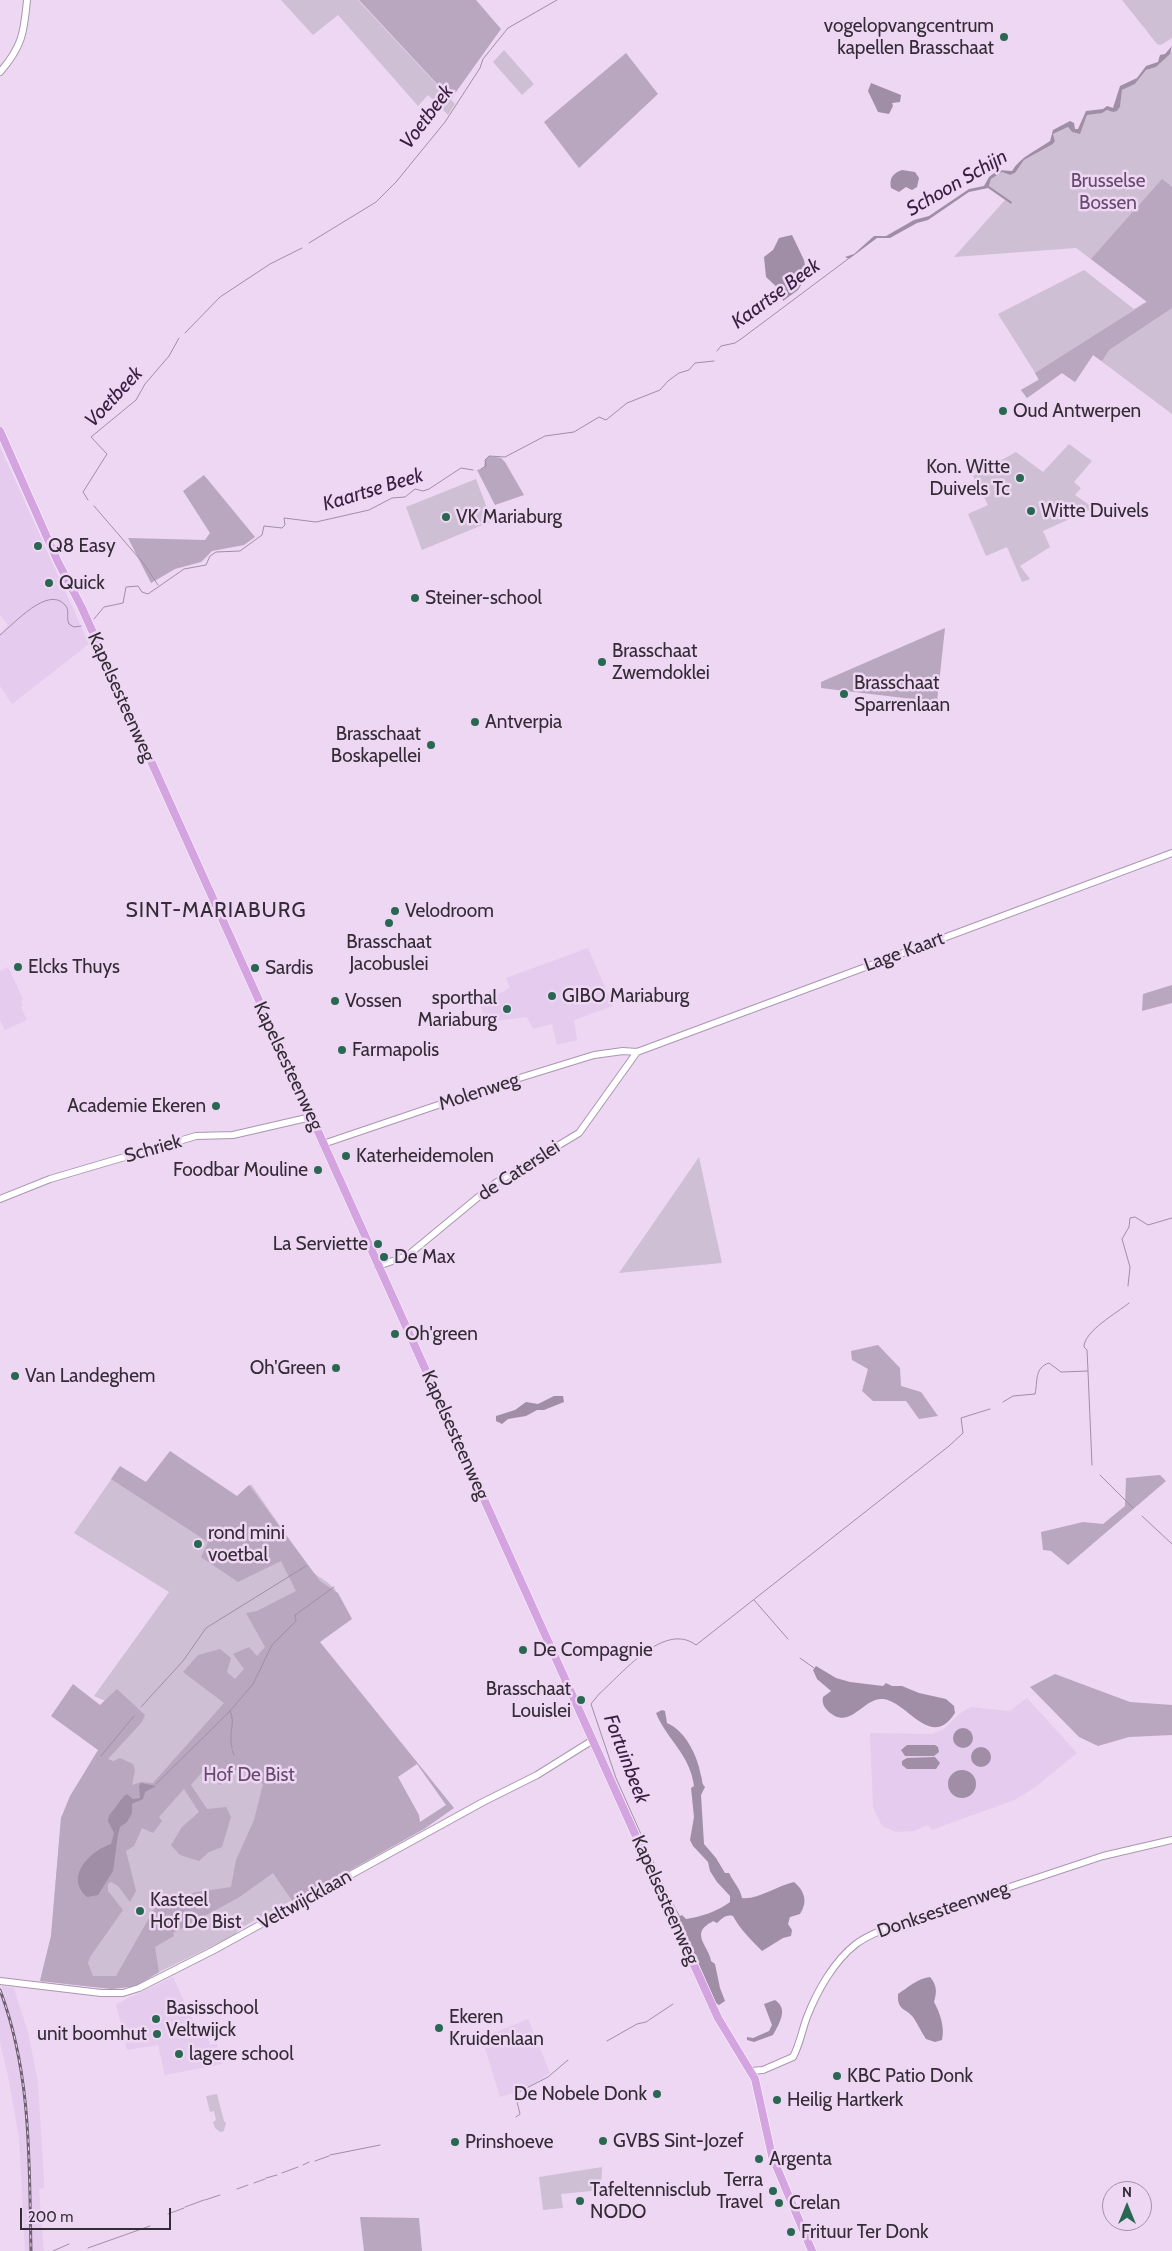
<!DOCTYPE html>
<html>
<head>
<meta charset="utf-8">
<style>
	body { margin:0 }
	#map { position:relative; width:1172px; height:2251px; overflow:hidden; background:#edd7f3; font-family:Cabin,sans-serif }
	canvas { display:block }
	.north { position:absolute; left:1102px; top:2181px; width:50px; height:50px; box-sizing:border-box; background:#edd7f3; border:1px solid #a392a7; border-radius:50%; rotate:0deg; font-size:14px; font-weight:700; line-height:20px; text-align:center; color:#342b36 }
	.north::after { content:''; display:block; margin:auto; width:18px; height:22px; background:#2a6753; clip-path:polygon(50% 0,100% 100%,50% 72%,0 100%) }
	.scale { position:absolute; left:20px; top:2208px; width:151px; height:22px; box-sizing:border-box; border:2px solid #342b36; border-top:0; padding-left:6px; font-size:15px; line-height:18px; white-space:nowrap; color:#342b36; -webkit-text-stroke:4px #edd7f3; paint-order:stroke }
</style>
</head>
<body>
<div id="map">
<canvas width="1172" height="2251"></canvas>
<div class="north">N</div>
<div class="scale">200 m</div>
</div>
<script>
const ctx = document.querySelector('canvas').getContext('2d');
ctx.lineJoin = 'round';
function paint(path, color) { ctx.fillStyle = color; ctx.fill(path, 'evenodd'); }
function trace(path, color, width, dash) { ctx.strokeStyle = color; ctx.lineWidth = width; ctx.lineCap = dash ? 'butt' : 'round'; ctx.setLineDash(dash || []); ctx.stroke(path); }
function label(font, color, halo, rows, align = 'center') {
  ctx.font = font + ' Cabin,sans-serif'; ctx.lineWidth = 5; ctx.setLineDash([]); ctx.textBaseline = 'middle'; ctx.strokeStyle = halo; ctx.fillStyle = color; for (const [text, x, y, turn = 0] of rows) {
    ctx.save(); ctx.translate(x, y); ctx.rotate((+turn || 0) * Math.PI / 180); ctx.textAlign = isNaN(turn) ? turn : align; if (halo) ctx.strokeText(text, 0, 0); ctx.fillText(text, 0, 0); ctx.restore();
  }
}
const built = new Path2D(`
	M0,447L89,644L12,704L0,686V634L8,625L0,615Z
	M588,948L613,1006L574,1020L577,1040L557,1045L552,1024L533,1029L527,1017L486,1022L480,1004L510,988L506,978Z
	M8,967L23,999L21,1001L23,1006L21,1007L27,1020L5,1030L0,1020V971Z
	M1027,1698L1077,1753L1033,1789L1014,1800L932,1830L928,1825L914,1831L896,1832L882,1826L873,1807L870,1733L932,1734L944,1729L959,1714L971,1707L1010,1711Z
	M173,1977L200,2036L207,2035L210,2045L217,2044L222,2064L165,2075L158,2045L127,2050L116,2004Z
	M1,1986L14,1988L16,1995L28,2032L38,2083L44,2180V2188L39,2189L44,2251H25L19,2137L8,2076L0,2042V1994H4Z
	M528,2019L550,2073L524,2090L500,2097L482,2038Z`);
const green = new Path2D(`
	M281,0H358L455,104L448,115L428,95L418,106L338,15L313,35Z
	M1122,0H1172V38L1161,45L1157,44Z
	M504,50L534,84L522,95L493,62Z
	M1172,51V414L1093,355L1075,382L1062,373L1027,398L1021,390L1039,379L998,314L1084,270L1134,309L1147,301L1076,248L954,257L1005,200L1011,204L989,186L991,179L1002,172L1010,175L1015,173L1024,160L1053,144L1055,141L1053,134L1068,127L1072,132L1080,133L1087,115L1103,112L1107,110L1117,111L1120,107L1122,90L1135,84L1146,70L1156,67Z
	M1069,444L1092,461L1074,482L1081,488L1075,495L1094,508L1043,531L1050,547L1020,566L1030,579L1022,582L1007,547L986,556L968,514L988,505L973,476L1016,452L1043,472Z
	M476,479L492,521L422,550L406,507Z
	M699,1157L722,1263L619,1273Z
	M117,1471L210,1538L251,1484L312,1572L327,1582L336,1590L299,1619L349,1869L239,1929L235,1935L159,1972L136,1986L112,1989L40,1981L51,1936L61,1818L72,1797L133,1713L94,1696L169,1592L74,1533Z
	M217,2094L224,2121L226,2123L224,2131L220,2132L215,2128L213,2122L216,2120L214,2111L210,2112L206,2096Z
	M602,2167L601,2190L561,2194L563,2208L543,2210L539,2177Z`);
const forest = new Path2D(`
	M359,0H476L501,29L451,99Z
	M626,53L658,94L579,168L544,122Z
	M1162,179L1172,187V308L1109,350L1102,361L1093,355L1075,382L1062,373L1027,398L1021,390L1039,380L1035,373L1147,302L1091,259Z
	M489,456L501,458L505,462L524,495L495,505L477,470L484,468L485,460Z
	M204,475L255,537L244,545L212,551L201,562L175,569L151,583L128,538L205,540L210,533L183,491Z
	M945,628L937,702L821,688V682Z
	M1172,985V1003L1142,1011L1143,994Z
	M878,1345L900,1368L901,1386L921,1392L938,1416L919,1419L906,1401H873L862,1391L868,1369L852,1360L851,1351Z
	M170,1451L237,1496L249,1485L320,1581L338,1593L352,1619L320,1642L454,1808L424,1829L293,1902L273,1873L238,1898L173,1933L174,1936L155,1947L159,1972L136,1986L112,1989L40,1981L51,1936L61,1818L70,1796L98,1750L51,1716L73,1684L100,1705L117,1689L145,1715L142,1722L108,1759L113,1761L120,1758L133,1764L135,1770L132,1785L141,1782L153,1783L224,1703L183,1672L198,1655L220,1649L231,1658L227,1672L235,1679L244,1669L233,1654L249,1647L257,1656L265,1647L246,1613L257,1611L296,1591L281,1561L238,1582L201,1557L208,1542L111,1479L120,1466L146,1482ZM417,1764L446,1805L420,1822L419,1815L398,1777ZM239,1768L263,1784L254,1820L236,1860L231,1887L197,1892L157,1904L116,1976H93L88,1963L90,1957L123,1910L108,1891V1884L111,1882L118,1886L130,1902L136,1891L126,1851L134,1846L142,1828L153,1833L162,1821L159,1817L184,1789L199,1812L182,1827L171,1845L180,1855L199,1861L209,1852L222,1847L231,1817L226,1807L207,1809L191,1785L203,1771L220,1785Z
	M1160,1475L1166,1481L1068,1565L1051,1551L1043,1550L1041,1532L1083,1522L1103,1524L1125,1506L1126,1478Z
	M1055,1674L1130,1702L1172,1705V1735L1129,1737L1098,1746L1079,1737L1030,1687Z
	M360,2217L419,2218L422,2251H364Z`);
const water = new Path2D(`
	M1172,46L1170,54L1156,67L1146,70L1135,84L1122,90L1120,107L1117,111L1113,112L1107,110L1102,113L1087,115L1080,134L1072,132L1068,127L1053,134L1055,141L1053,144L1024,160L1015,173L1010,175L1002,172L991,179L989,186L1012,202L1011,204L988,188L969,192L928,220L917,223L890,238H877L849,259L845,257L854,254L874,236H886L914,220L929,216L969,189L984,186L989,177L998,170L1012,171C1021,156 1036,151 1050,141L1053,130L1070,121L1074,123L1075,129H1078L1086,111L1103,109L1107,106L1113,108L1120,86L1137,78L1146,66L1158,62L1160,55L1165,54Z
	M871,83L901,95L900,102L892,103L893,106L889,114L878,112L868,91Z
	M902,170L915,172L919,178L917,187L912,190L906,187L899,192L891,188C889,178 893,173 902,170Z
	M792,235L804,260L807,276L798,290L783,301L781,291L766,277L764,257L773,250L779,238Z
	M554,1396H563L564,1402L544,1410H537L526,1416L508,1419L502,1424L496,1421V1416L515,1410L526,1402L538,1404Z
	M816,1666L836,1678L850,1682L883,1686L886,1683L892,1686H902L919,1693L946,1699L954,1706L955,1713C931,1751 907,1701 883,1699C863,1697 850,1732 828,1711C823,1706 822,1702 823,1697L831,1691L817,1679L813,1670Z
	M662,1710L665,1711L667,1723C686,1731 698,1757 701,1776C703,1781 701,1783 705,1787L701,1795L704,1844L716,1858L725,1873H729C734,1883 740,1888 742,1898C757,1900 777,1886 794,1882C805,1891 808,1902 800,1914L790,1917L788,1924L792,1930L791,1936L783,1938L762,1951C751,1940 740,1929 733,1916C725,1914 722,1919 717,1923L713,1921C711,1923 709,1923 707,1925C692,1935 710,1949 711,1961L715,1964L720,1988L725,2001L719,2005L716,2003L678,1917L682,1915L686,1919C701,1917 718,1911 730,1902V1896L717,1882L710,1871L708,1862L693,1846L690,1840L694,1817L691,1788L694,1786C690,1754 667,1740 656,1713Z
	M953 1738a10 10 0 1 1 20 0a10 10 0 1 1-20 0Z
	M907,1745H935L938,1747L939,1752L934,1756H905L901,1750Z
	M971 1757a10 10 0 1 1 20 0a10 10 0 1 1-20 0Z
	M935,1757L940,1763L936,1769H907L902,1765V1761L907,1758Z
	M948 1784a14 14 0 1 1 28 0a14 14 0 1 1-28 0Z
	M141,1783L156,1786L145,1792L143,1799L132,1804V1813L127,1822L120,1827L118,1835L113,1871L98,1895L87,1897C64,1877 90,1851 111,1844L114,1833L108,1821L109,1815C116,1809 120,1798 127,1794L133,1799L140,1798L139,1786Z
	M930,1977C937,1985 937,1992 934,2002C940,2013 945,2027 942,2040L935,2042L926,2039C921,2032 918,2024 913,2017C906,2008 897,2011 898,1994C909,1987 916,1979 930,1977Z
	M775,2000C789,2009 779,2024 773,2035L754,2042L747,2040V2037L753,2038L769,2031L772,2025L764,2004Z`);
const stream = new Path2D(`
	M309,243L376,202L396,182L445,122L480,68L483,59L508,28L557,0
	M185,333L220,297L270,264L302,248
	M717,351L721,346L735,343L741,339L848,259
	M481,469L486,466L485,460L489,456L505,457L545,436L574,432L599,417L606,420L627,403L660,390L668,381L679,373L689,370L695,363L714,361
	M88,500L83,492L107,454L91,437L136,400L145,384L169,356L179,338
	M94,506L144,564L158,585
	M94,619L104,607L123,603L126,587L138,586L142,592L148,594L184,569L206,565L210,556L216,552L240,551L262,535L264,526L282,528L285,525L284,518L316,522L369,510L392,498L405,497L415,489L423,491L429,489L461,468L473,470
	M0,635C14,624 48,585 65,605C70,610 66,618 69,624L74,627L81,626
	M1128,1286L1130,1267L1122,1239L1129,1227L1130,1218L1135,1217L1148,1225L1172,1218
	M1088,1371L1092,1465
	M1003,1402L1013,1396L1035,1394C1038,1381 1034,1368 1049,1363L1061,1372L1088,1371L1087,1350L1084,1347C1084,1331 1117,1313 1129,1303
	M1100,1475L1133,1508
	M1142,1516L1172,1544
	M754,1600L788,1639
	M800,1658L814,1668
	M141,1707L183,1661L206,1628L306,1566
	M230,1711C236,1722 228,1733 232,1748
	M232,1750L234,1755
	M101,1756L134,1716
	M156,1784L230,1711L253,1684L272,1645L296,1621L295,1615L334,1587
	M680,1917L668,1895L616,1778L591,1704L599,1694C622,1674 664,1621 696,1645L949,1446L963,1433L961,1418L990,1409
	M607,2041L637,2024L646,2022L673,2004
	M516,2117L520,2114L515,2094L548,2077L568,2060
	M330,2155L380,2145
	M315,2161L329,2156
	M303,2165L309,2162
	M282,2173L298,2167
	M266,2178L277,2175
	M254,2183L265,2179
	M237,2189L248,2185
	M205,2200L220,2195
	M185,2207L204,2200
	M168,2214L184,2208
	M88,2248L150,2226
	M53,2251L69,2244`);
const minor = new Path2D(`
	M0,72C22,47 24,33 27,0
	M323,1144L500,1084L594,1055L623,1051L637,1052L1172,853
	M0,1199L50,1179L196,1136L233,1135L311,1117
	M378,1266L407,1256L494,1184L579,1133L637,1052
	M0,1981L101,1993H123L139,1988L214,1950L483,1802L537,1775L593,1740
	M751,2071L763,2070L793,2057C800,2044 802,2030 807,2017C817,1991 834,1961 856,1944C865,1937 876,1933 886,1928L1103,1856L1172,1840`);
const major = new Path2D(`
	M0,431L58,562L81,606L718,2018L755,2079L772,2156L812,2251`);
const rail = new Path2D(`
	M0,1990C32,2074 29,2163 31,2251`);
const markers = [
	[1004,37,5,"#2a6753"],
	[1003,411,5,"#2a6753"],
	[1020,478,5,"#2a6753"],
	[1031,511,5,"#2a6753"],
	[446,517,5,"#2a6753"],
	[38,546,5,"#2a6753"],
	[49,583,5,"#2a6753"],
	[415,598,5,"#2a6753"],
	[602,662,5,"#2a6753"],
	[844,694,5,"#2a6753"],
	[475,722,5,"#2a6753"],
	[431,745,5,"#2a6753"],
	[395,911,5,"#2a6753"],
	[389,923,5,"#2a6753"],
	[18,967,5,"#2a6753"],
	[255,968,5,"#2a6753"],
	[552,996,5,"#2a6753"],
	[335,1001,5,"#2a6753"],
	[507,1009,5,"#2a6753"],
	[342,1050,5,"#2a6753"],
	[216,1106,5,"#2a6753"],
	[346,1156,5,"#2a6753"],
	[318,1170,5,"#2a6753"],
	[378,1244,5,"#2a6753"],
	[384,1257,5,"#2a6753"],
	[395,1334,5,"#2a6753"],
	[336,1368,5,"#2a6753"],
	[15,1376,5,"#2a6753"],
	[198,1544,5,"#2a6753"],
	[523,1650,5,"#2a6753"],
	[581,1700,5,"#2a6753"],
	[140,1911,5,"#2a6753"],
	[156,2019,5,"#2a6753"],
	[439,2028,5,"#2a6753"],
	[157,2034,5,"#2a6753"],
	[179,2054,5,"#2a6753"],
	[837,2076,5,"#2a6753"],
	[657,2094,5,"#2a6753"],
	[777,2100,5,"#2a6753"],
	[603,2141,5,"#2a6753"],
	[455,2142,5,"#2a6753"],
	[759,2159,5,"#2a6753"],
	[773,2191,5,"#2a6753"],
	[580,2201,5,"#2a6753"],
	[779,2203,5,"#2a6753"],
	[791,2232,5,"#2a6753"]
];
const poiNames = [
	["vogelopvangcentrum",994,26,"right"],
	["kapellen Brasschaat",994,48,"right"],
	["Oud Antwerpen",1013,411],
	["Kon. Witte",1010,467,"right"],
	["Duivels Tc",1010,489,"right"],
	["Witte Duivels",1041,511],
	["VK Mariaburg",456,517],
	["Q8 Easy",48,546],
	["Quick",59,583],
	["Steiner-school",425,598],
	["Brasschaat",612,651],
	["Zwemdoklei",612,673],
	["Brasschaat",854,683],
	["Sparrenlaan",854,705],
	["Antverpia",485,722],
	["Brasschaat",421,734,"right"],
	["Boskapellei",421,756,"right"],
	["Velodroom",405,911],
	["Brasschaat",389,942,"center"],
	["Jacobuslei",389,964,"center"],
	["Elcks Thuys",28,967],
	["Sardis",265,968],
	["GIBO Mariaburg",562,996],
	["sporthal",497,998,"right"],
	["Mariaburg",497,1020,"right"],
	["Vossen",345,1001],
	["Farmapolis",352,1050],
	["Academie Ekeren",206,1106,"right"],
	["Katerheidemolen",356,1156],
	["Foodbar Mouline",308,1170,"right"],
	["La Serviette",368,1244,"right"],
	["De Max",394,1257],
	["Oh'green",405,1334],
	["Oh'Green",326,1368,"right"],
	["Van Landeghem",25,1376],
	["rond mini",208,1533],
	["voetbal",208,1555],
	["De Compagnie",533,1650],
	["Brasschaat",571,1689,"right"],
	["Louislei",571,1711,"right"],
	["Kasteel",150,1900],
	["Hof De Bist",150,1922],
	["Basisschool",166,2008],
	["Veltwijck",166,2030],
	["Ekeren",449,2017],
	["Kruidenlaan",449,2039],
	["unit boomhut",147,2034,"right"],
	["lagere school",189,2054],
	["KBC Patio Donk",847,2076],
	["De Nobele Donk",647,2094,"right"],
	["Heilig Hartkerk",787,2100],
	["GVBS Sint-Jozef",613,2141],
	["Prinshoeve",465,2142],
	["Argenta",769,2159],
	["Terra",763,2180,"right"],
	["Travel",763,2202,"right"],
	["Tafeltennisclub",590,2190],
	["NODO",590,2212],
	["Crelan",789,2203],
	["Frituur Ter Donk",801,2232]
];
const parkNames = [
	["Brusselse",1108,181],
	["Bossen",1108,203],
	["Hof De Bist",249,1775]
];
const streetNames = [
	["Kapelsesteenweg",121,697,66],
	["Lage Kaart",904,952,-20],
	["Kapelsesteenweg",288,1066,65],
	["Molenweg",479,1092,-18],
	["Schriek",153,1149,-16],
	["de Caterslei",519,1171,-33],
	["Kapelsesteenweg",455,1435,66],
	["Veltwijcklaan",305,1900,-29],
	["Kapelsesteenweg",665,1900,66],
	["Donksesteenweg",943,1910,-19]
];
const waterNames = [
	["Voetbeek",427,117,-53],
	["Schoon Schijn",957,183,-30],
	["Kaartse Beek",776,294,-36],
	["Voetbeek",114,397,-47],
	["Kaartse Beek",373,490,-17],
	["Fortuinbeek",626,1759,69]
];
const quarterNames = [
	["SINT-MARIABURG",216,911]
];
paint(built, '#e5cbed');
paint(green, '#cfbfd4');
paint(forest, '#b9a6bf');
paint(water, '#a08ea6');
trace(stream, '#a08ea6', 1);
trace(minor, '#aa96b0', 8);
trace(major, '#fff', 9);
trace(minor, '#fff', 6);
trace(major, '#d4a4e0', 8);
trace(rail, '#6e6071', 3);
trace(rail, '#edd7f3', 1, [4]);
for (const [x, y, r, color] of markers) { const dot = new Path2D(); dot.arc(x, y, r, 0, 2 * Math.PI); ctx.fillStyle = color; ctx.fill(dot); trace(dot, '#edd7f3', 2); }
label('19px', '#342b36', '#edd7f3', poiNames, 'left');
label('19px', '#684a70', '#edd7f3', parkNames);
label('19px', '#342b36', '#edd7f3', streetNames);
label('italic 20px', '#391e41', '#edd7f3', waterNames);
ctx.letterSpacing = '1px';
label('21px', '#342b36', '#edd7f3', quarterNames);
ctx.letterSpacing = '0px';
</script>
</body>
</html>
